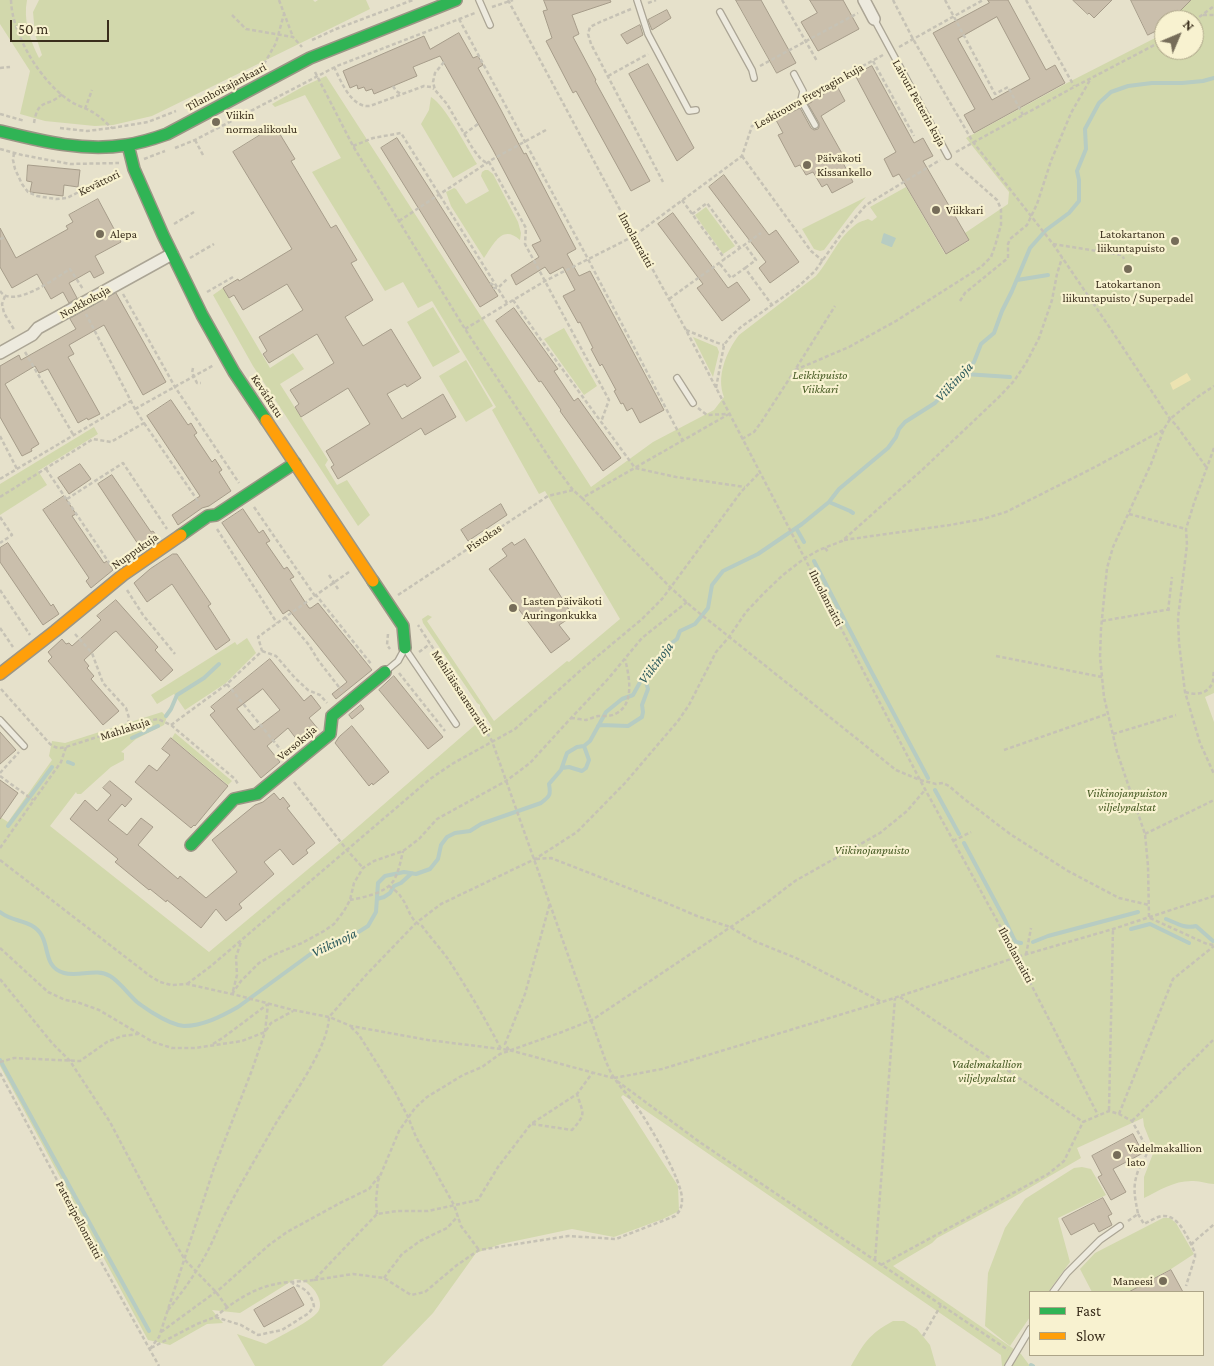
<!DOCTYPE html>
<html>
<head>
<meta charset="utf-8">
<style>
	body { margin:0 }
	#map { position:relative; width:1214px; height:1366px; overflow:hidden; background:#e6e1cb; font-family:"Crimson Pro",serif }
	canvas { display:block }
	.legend { position:absolute; left:1029px; top:1291px; width:175px; height:65px; box-sizing:border-box; background:#f8f2d0; border:1px solid #aca488; margin:0; padding:6px 9px; list-style:none; font-size:15px; color:#3a2e1c }
	.legend li { display:flex; align-items:center; gap:10px; height:25px }
	.legend b { width:25px; border:1px solid #aca488 }
	.north { position:absolute; left:1154px; top:10px; width:50px; height:50px; box-sizing:border-box; background:#f8f2d0; border:1px solid #aca488; border-radius:50%; rotate:45deg; font-size:14px; font-weight:700; line-height:20px; text-align:center; color:#3a2e1c }
	.north::after { content:''; display:block; margin:auto; width:18px; height:22px; background:#766d59; clip-path:polygon(50% 0,100% 100%,50% 72%,0 100%) }
	.scale { position:absolute; left:10px; top:20px; width:99px; height:22px; box-sizing:border-box; border:2px solid #3a2e1c; border-top:0; padding-left:6px; font-size:15px; line-height:18px; white-space:nowrap; color:#3a2e1c; -webkit-text-stroke:4px #f8f2d0; paint-order:stroke }
</style>
</head>
<body>
<div id="map">
<canvas width="1214" height="1366"></canvas>
<ul class="legend">
<li><b style="height:6px;background:#30b455"></b>Fast</li>
<li><b style="height:6px;background:#ff9f0a"></b>Slow</li>
</ul>
<div class="north">N</div>
<div class="scale">50 m</div>
</div>
<script>
const ctx = document.querySelector('canvas').getContext('2d');
ctx.lineJoin = 'round';
function paint(path, color) { ctx.fillStyle = color; ctx.fill(path, 'evenodd'); }
function trace(path, color, width, dash) { ctx.strokeStyle = color; ctx.lineWidth = width; ctx.lineCap = dash ? 'butt' : 'round'; ctx.setLineDash(dash || []); ctx.stroke(path); }
function label(font, color, halo, rows, align = 'center') {
  ctx.font = font + ' "Crimson Pro",serif'; ctx.lineWidth = 4.5; ctx.setLineDash([]); ctx.textBaseline = 'middle'; ctx.strokeStyle = halo; ctx.fillStyle = color; for (const [text, x, y, turn = 0] of rows) {
    ctx.save(); ctx.translate(x, y); ctx.rotate((+turn || 0) * Math.PI / 180); ctx.textAlign = isNaN(turn) ? turn : align; if (halo) ctx.strokeText(text, 0, 0); ctx.fillText(text, 0, 0); ctx.restore();
  }
}
const green = new Path2D(`
	M0,0H27C23,20 30,40 39,58L42,55L35,34L33,12L39,0H313L315,2L318,0H366L370,9L152,116L113,125L95,126L45,121L20,114L30,71L0,24Z
	M1191,0H1214V693L1205,697L1214,722V1184C1207,1184 1201,1181 1194,1181C1175,1180 1160,1190 1144,1198V1177L1154,1151L1144,1126L1143,1118L1077,1148L1081,1158L1012,1198L937,1238L932,1243L893,1266L1021,1354L1030,1366H1002L1001,1355L623,1095L621,1097L678,1186L679,1211L663,1219L614,1237L572,1229L501,1244L476,1253L433,1313L382,1366H255L237,1334L266,1344C276,1338 316,1319 319,1310C322,1303 318,1296 315,1291C309,1284 305,1280 295,1279L240,1313L212,1310L223,1323L207,1324L170,1345L148,1340L0,1066V817L8,822L52,760L49,756L52,741L65,743L162,712L167,717L164,725L136,739L121,752L124,753V760L111,767L81,794H77L76,792L50,826L209,952L337,845L475,725L492,727L480,708V705L477,703L423,623L422,619L428,615L432,617L427,621L494,721L567,661L569,662L620,619L545,491L539,494L492,410L496,407L432,301L418,308L403,282L385,291L312,172L341,158L305,95L275,107L272,104L304,86L326,76L591,487L653,442L714,410L724,397C716,377 726,352 739,335L816,276C830,260 837,239 854,226C858,222 863,221 868,219L872,221L877,217L870,207L906,187L945,254L969,241L965,233L1008,204L1009,192L966,138L1067,83L1161,35L1164,32V50H1194V20H1171Z
	M431,97C445,105 467,148 477,164L453,178L421,124L429,110Z
	M485,170H488L493,174L518,222L521,233L520,240C502,224 494,244 484,258L451,206L446,192L454,188L456,189L466,204L489,191L481,176L482,172Z
	M866,197L855,209L824,250L820,251L814,249L802,229Z
	M706,207L735,246L723,254L695,215Z
	M223,288L270,368L293,353L304,369L280,384L328,460L325,465L337,485L347,480L370,515L358,526L253,366L213,295Z
	M433,307L460,352L433,367L407,322Z
	M564,328L597,386L584,395L544,339Z
	M693,337L717,347L719,352L713,377Z
	M466,360L493,406L466,422L439,376Z
	M94,427L98,434L38,471L47,485L0,515V484Z
	M247,638L256,653L226,683L185,710L174,694L157,704L151,695L235,642L237,645Z
	M175,733L232,781L228,785L172,738Z
	M1082,1167L1091,1169L1106,1195L1058,1218L1070,1262L1048,1292H1030V1317L1010,1346L985,1326L988,1273L1005,1228L1025,1199L1074,1168Z
	M1163,1218H1170L1176,1223L1194,1254L1171,1269L1129,1292H1092L1080,1269L1095,1253Z
	M893,1321H904L917,1329L930,1345L936,1366H851C864,1343 869,1334 893,1321Z`);
const sand = new Path2D(`
	M1187,373L1191,380L1173,390L1170,383Z`);
const water = new Path2D(`
	M884,233L896,238L892,247H891L881,243L883,235Z`);
const stream = new Path2D(`
	M1017,280L1048,275
	M965,374L1010,377
	M829,502L850,511L853,513
	M796,528L804,542
	M814,561L871,671L928,778
	M166,716L171,709L177,695L204,678L219,664
	M598,726L601,725L628,726L642,717L643,712L642,705L648,689L644,675
	M132,738L158,726
	M68,762L73,764
	M562,768L569,767L582,771L586,768L589,760L584,746
	M935,790L959,834
	M8,826L52,767
	M964,843L1004,918L1014,939L1016,942L1021,943
	M377,899L384,897L390,893L394,886L401,883L412,873
	M0,912C13,923 33,919 42,936C49,949 45,968 64,973C79,977 96,968 110,976C120,982 128,994 137,1002C142,1006 147,1009 153,1013C161,1018 174,1025 184,1026C203,1026 222,1016 238,1007L316,950L352,936L368,926L376,912L378,883L385,876L404,872L416,874L430,869L438,859L441,845L447,837L455,833L470,831L481,824L541,803C550,796 551,795 549,784L561,770L567,753L577,747L584,746L590,741L606,712L622,699L633,695L644,675L669,645L677,639L680,631L695,624L708,608L712,585L723,571L758,554L802,524L829,502L839,489L888,448L896,437L899,429L905,422L935,403L953,383L964,374L974,362L981,344L994,333L1002,311L1012,291L1030,248L1046,230L1069,213L1079,201V180L1077,171L1086,149L1085,129L1099,103L1111,92L1128,86L1152,83H1182L1203,81L1214,78
	M1166,919C1176,923 1185,929 1196,926L1213,941
	M1131,929L1150,924L1189,943
	M1033,942L1048,936L1138,912
	M0,1060L149,1331
	M1031,1365L1033,1366`);
const building = new Path2D(`
	M544,0H610L611,2L572,15L579,34L573,37L596,80L595,81L650,181L631,191L576,91L573,93L546,41L552,38L543,11L547,10Z
	M736,0H761L796,63L777,73Z
	M810,0H843L859,29L818,51L801,22L817,13Z
	M988,0H1008L1046,70L1055,65L1065,83L974,133L964,115L975,109L933,33L989,3ZM997,17L1030,79L992,100L958,39Z
	M1073,0H1112L1094,18L1089,13L1088,14Z
	M1131,0H1191L1171,20H1164V27L1148,35Z
	M667,10L671,18L652,30L648,20Z
	M640,25L643,35L627,44L621,35Z
	M459,33L473,58L478,56L483,65L478,68L501,110L524,154L526,153L529,159L576,249L567,254L579,276L590,271L664,410L640,423L632,408L627,411L623,403L621,404L614,391L616,390L602,364L600,366L591,349L593,348L580,322L578,323L563,296L575,290L563,267L550,274L545,267L516,285L511,275L539,257L532,245L541,241L493,150L440,56L413,67L417,76L374,94L372,89L366,91L364,87L358,89L357,85L350,88L343,71L424,36L430,49Z
	M648,64L694,148L677,161L629,74Z
	M872,66L914,143L923,138L933,156L923,161L969,240L946,254L899,174L893,177L884,159L896,152L855,75Z
	M837,86L845,101L821,116L844,157L841,159L853,182L832,193L827,184L822,187L813,172L806,175L800,165L795,167L778,135L783,133L776,120L800,108L811,128L814,130L818,129L819,127V123L808,104L812,102L811,99L819,94L820,96Z
	M275,126L295,159L291,161L331,228L336,225L357,260L351,263L373,300L345,317L363,346L391,329L421,378L407,387L405,384L387,394L402,419L443,394L456,417L425,435L421,428L338,479L331,467L334,465L326,451L370,424L348,388L301,417L295,407L299,404L290,390L334,363L317,334L269,363L263,354L267,351L259,337L303,310L287,284L243,310L234,295L229,298L223,288L238,279L239,281L292,249L233,152Z
	M397,138L498,296L480,307L381,148Z
	M28,165L80,170L78,187L64,185L63,196L30,192L32,182L27,181Z
	M724,175L769,235L776,230L799,262L770,283L759,268L766,262L709,187Z
	M98,199L121,242L95,256L104,273L94,278L90,271L69,283L77,298L69,303L63,292L51,299L37,274L12,288L0,267V228L16,258L68,229L66,226L73,222L69,215Z
	M673,213L728,288L737,282L750,300L722,321L697,288L703,284L658,224Z
	M116,293L166,382L143,395L104,325L69,345L74,354L68,357L100,414L88,420L87,418L78,423L48,369L39,373L35,366L5,384L39,444L31,449L32,451L22,456L0,417V366L19,355L21,360L76,329L70,319Z
	M514,308L558,369L554,371L574,401L578,398L621,458L603,471L560,411L561,410L541,381L539,382L496,321Z
	M171,400L188,425L191,423L197,433L194,435L212,462L215,459L222,470L219,472L231,491L209,506L202,508L178,525L172,515L200,496L147,416Z
	M80,464L91,479L69,494L58,478Z
	M112,475L151,532L153,531L159,539L142,550L98,484Z
	M64,496L76,514L72,516L104,563L107,561L113,570L91,588L86,581L89,578L43,510Z
	M501,504L507,515L468,541L461,530Z
	M243,509L259,533L263,530L270,541L266,543L284,569L287,567L294,577L290,579L309,608H311L318,603L372,670L336,699L332,694L347,682L289,610L283,614L222,523Z
	M525,539L573,616L559,625L570,639L551,653L489,569L507,556L502,549L512,542L514,545Z
	M8,543L51,606L53,604L59,614L43,625L0,562V548Z
	M173,554H177L211,604L208,606L230,640L216,650L172,584L147,602L134,583L150,569Z
	M116,600L158,647L155,650L173,670L161,681L116,631L113,633L84,660L89,666L87,668L94,676L91,679L119,711L103,725L48,661L52,657L48,652L62,639L66,644L69,643L72,646L101,620L97,616Z
	M270,659L304,701L311,695L321,708L309,718L319,730L301,745L288,728L267,746L280,762L261,778L210,715L215,711L211,707ZM263,689L280,710L254,730L237,709Z
	M394,676L443,737L428,749L379,690Z
	M361,705L364,709L352,719L349,715Z
	M352,726L389,772L373,785L372,783L369,786L335,743L339,737Z
	M0,732L16,750L0,764Z
	M171,738L228,786L195,826L194,825L191,828L135,782L149,765L157,771L170,755L162,749Z
	M0,780L18,793L0,819Z
	M110,781L132,799L125,807L122,804L108,820L127,835L141,818L153,827L138,845L178,879L180,876L206,898L237,872L212,840L255,805L263,802L274,793L280,800L283,797L290,806L287,808L315,843L306,850L308,853L293,865L280,849L264,862L274,874L239,904L242,908L226,921L216,909L201,928L167,900L166,902L150,889L149,890L115,862L118,859L70,819L85,800L97,811L111,795L103,788Z
	M1133,1134L1143,1153L1113,1169L1126,1192L1111,1200L1098,1177L1102,1175L1092,1156Z
	M1103,1198L1112,1214L1108,1216L1112,1225L1099,1232L1094,1223L1071,1235L1062,1219Z
	M1171,1270L1183,1292H1129Z
	M294,1287L304,1305L264,1327L254,1310Z`);
const path = new Path2D(`
	M11,0C12,35 41,82 70,101C77,106 87,108 94,113C101,117 106,123 112,128
	M279,0L293,37
	M508,0L626,221L686,330L920,780L1017,957L1098,1115
	M782,0L817,61
	M893,0L913,39L973,142L1053,244L1112,331L1170,419L1176,425L1207,468
	M945,0L995,94L1008,87L1023,115
	M1026,0L1074,86
	M648,3L656,0
	M492,7L513,0
	M631,9L600,22L590,27L588,34L591,44L663,182
	M232,15L246,29L293,37L302,47
	M1203,15H1214
	M459,19L588,259L683,441
	M1194,21L1214,6
	M312,40L336,29L413,0
	M899,47L983,0
	M873,61L914,136
	M444,62L435,73L433,82L435,90L447,104L473,149L480,158L485,162H489L526,228L525,244L609,400L601,422
	M264,64L276,43L284,14
	M760,66L858,13
	M334,67C341,81 351,108 370,106L424,86L431,87L434,89
	M0,68L10,67
	M315,72L353,146L465,329L554,465L573,490L582,498L729,414
	M608,76L648,54
	M228,84L254,70
	M393,86L396,91L401,94
	M811,94L883,55
	M85,109L92,90
	M0,114L25,121
	M34,123C38,97 48,108 62,94
	M60,128L87,131L112,128L148,122L176,111
	M464,134L478,124
	M195,140L203,155
	M353,146L373,138L401,133L507,303
	M175,148L195,140L337,66L475,13
	M0,149L22,155L70,164L119,163
	M956,152L1074,87L1164,40
	M14,153L13,160L15,169L22,184L28,192L37,196L56,199L67,198L100,181L121,172
	M742,156L811,251L823,261
	M144,159L165,151
	M682,200L725,259
	M692,214L707,203L740,248L761,233
	M399,221L493,159L546,130
	M174,224L194,212
	M0,239L5,237
	M1053,244L1122,255L1124,259
	M190,258L214,244
	M720,264L731,278L745,268L772,305
	M745,268L756,260L745,245
	M490,283L497,287
	M0,291C13,310 57,277 70,269L83,289
	M207,292L233,277
	M123,294L175,387L239,483
	M5,296L2,304L4,313L15,331
	M669,299L740,248
	M513,300L541,340L635,468L676,477L745,487
	M960,301L965,293L1008,258V244L1010,239L1027,225L1037,204L1051,161L1071,113L1090,80
	M465,329L545,281L634,236L742,156L752,126L793,104
	M686,330L715,342L724,345
	M25,352L74,436
	M193,368L192,373L197,383H201
	M795,370L849,347L896,321L981,267L991,257L995,246L1001,225V209L997,200L954,162
	M716,388L724,345L730,337L741,327L800,285L815,271L842,233L866,205L940,160
	M698,408L707,415L728,414
	M135,409L214,365
	M144,423L200,504
	M0,436L17,469
	M742,439L754,432L762,421L795,370L835,306
	M1214,448L1194,503L1186,529L1187,545L1178,618L1179,643L1185,692L1200,743L1214,774
	M46,469L112,567
	M0,479L131,401
	M0,497L93,439L111,442L144,423L135,409L86,314
	M582,498L670,587L693,608L896,770L920,780L936,784L943,783L949,786L963,798L1010,834L1068,871L1119,898L1149,905
	M67,499L123,463L167,529
	M254,507L315,596
	M1129,514L1186,529
	M0,517L12,535L0,543
	M217,529L277,623
	M844,540L950,525L983,519L1006,512L1095,467L1163,430
	M825,548L829,553
	M349,572L316,595L372,665
	M329,575L338,589
	M0,590L30,635
	M127,590L143,615L175,654
	M398,595L548,496L573,490
	M1168,611L1172,577
	M285,617L309,645L318,660L342,691
	M1102,621L1171,609
	M0,628L13,647
	M75,634L92,653L103,683L126,708L129,718L128,727
	M388,634L387,645L390,649
	M262,651L276,656L295,678L308,690L320,695L327,703
	M419,652L430,644
	M996,656L1102,677
	M399,673L445,731
	M227,684L285,755
	M1,689L50,744C56,748 59,749 66,747L147,721L158,719L171,725L235,779L238,784
	M1185,692C1195,695 1206,695 1212,684C1214,680 1213,675 1214,671
	M571,718C576,718 582,720 586,720C590,719 594,717 598,716C604,716 611,717 617,713C635,703 629,675 625,659
	M171,725L227,684L262,651L258,637L316,595
	M1113,734L1176,715
	M1004,750L1107,714
	M0,773L19,752
	M0,776L33,800
	M294,782L347,850L363,868
	M1145,834L1214,800
	M953,841L971,832
	M0,848L61,762L66,747
	M536,859L551,858L664,902L697,916L730,927L754,941L796,958L882,1002
	M0,860L150,976L160,982L171,985L187,984L236,995L293,1010L329,1017L351,1026L428,1040L509,1050L613,1078
	M389,886C393,889 399,893 401,897C409,907 409,920 422,926C430,937 440,948 448,959C467,988 485,1018 501,1049
	M350,900C365,897 388,893 395,878C399,870 401,860 403,851
	M1149,917L1148,866L1145,834L1117,752L1104,697L1100,657L1101,629L1107,568L1113,547L1151,464L1164,429L1170,419L1196,398L1214,386
	M1150,918L1207,944L1214,945
	M0,948L48,992L65,1000L77,1002L99,1010L153,1042L172,1048H195L242,1041L265,1032L271,1023L293,1011
	M1026,955L1031,928
	M0,979L52,1043L70,1061L110,1122L159,1215L185,1260L216,1292L227,1307
	M187,984L211,966L430,779L452,764L515,729L581,670L642,619L662,599L741,492L760,472
	M233,991L237,975L236,957L241,942
	M232,994L241,981L259,963L273,955L302,943L324,931L334,924L344,911L350,900L354,883L363,868L374,861L403,851L419,839L437,819L506,781L530,763L571,718L608,679L642,638L687,602
	M900,997L1050,1099L1083,1122
	M351,1027L359,1035L395,1092L408,1117L416,1137L454,1205L461,1226L479,1250
	M213,1044L224,1037L268,1004
	M509,1050L505,1044L525,994L550,903
	M0,1062L14,1058L80,1061L107,1042L122,1036L138,1034
	M0,1073L90,1242L159,1366
	M614,1078L662,1069L882,1002L1017,957L1113,929L1214,896
	M617,1081L701,1143L1008,1350
	M1109,1110L1113,929
	M1119,1114L1173,979L1214,946
	M1132,1121L1214,1039
	M532,1124L572,1130C587,1113 583,1114 577,1094
	M377,1214L376,1200L378,1181L399,1131L415,1108L427,1097L463,1075L482,1067L500,1054L562,1032L592,1020L765,904L795,881L880,833L907,811L925,790
	M1138,1214L1144,1224C1150,1221 1156,1217 1162,1216C1179,1214 1189,1240 1195,1253V1257L1186,1286
	M1191,1245C1198,1237 1206,1232 1214,1224
	M875,1260L895,998
	M881,1265L1048,1174L1064,1161L1083,1122L1109,1111L1119,1114L1132,1121L1148,1150C1146,1158 1141,1163 1138,1171C1132,1188 1135,1197 1138,1214L1128,1221
	M384,1278L402,1254L420,1241L447,1228L458,1216
	M314,1280L353,1274L384,1278L411,1295L425,1292L457,1265L479,1250L568,1236L616,1239L675,1216C680,1211 682,1207 682,1200C683,1182 650,1126 639,1110C632,1099 622,1090 615,1079C611,1074 609,1068 606,1062L492,741L479,719L418,625
	M168,1310C179,1296 190,1282 199,1266C209,1251 215,1235 223,1218C238,1188 256,1158 273,1128C290,1099 328,1049 329,1017L367,974L416,923L441,904L535,859L577,832L625,783L678,721L689,705L716,652L729,637L746,612L764,593L783,575L805,558L819,550L842,541L922,470L999,397L1014,381L1026,363L1039,338L1052,300L1057,274L1062,258
	M215,1317C232,1303 253,1288 276,1284C288,1281 302,1282 314,1280L377,1214L397,1211H428L478,1200L498,1167L531,1124L577,1094L593,1072
	M161,1332L221,1288L269,1245L287,1232L340,1203L369,1189L379,1176
	M923,1336L941,1305
	M151,1348L197,1324L215,1317L241,1325L258,1335L282,1330L309,1313L314,1306C310,1291 305,1289 292,1283
	M150,1349L159,1337L214,1168L252,1070L265,1032L268,1004`);
const lane = new Path2D(`
	M479,0L490,25
	M637,0L648,34L689,111L696,110
	M720,12L752,70L754,78
	M874,19L948,156
	M794,74L803,91L801,100L815,125
	M677,378L693,403
	M406,650L456,724
	M386,671L398,661L404,650
	M0,720L24,746
	M1053,1292L1067,1273L1100,1240L1120,1226
	M1008,1366L1030,1329`);
const street = new Path2D(`
	M864,0L874,19
	M0,353L32,335L38,328L172,254`);
const fast = new Path2D(`
	M0,131C41,141 84,152 126,145C140,143 153,139 167,134L310,58L456,0
	M128,145L134,169L163,235L202,315L234,372L266,420
	M181,535L208,516L216,515L295,463
	M373,581L403,626L405,648
	M191,845L234,799L257,794L330,734L332,716L385,672`);
const slow = new Path2D(`
	M266,420L373,581
	M0,674L55,631L123,575L181,535`);
const pathBridge = new Path2D(`
	M493,288H498L508,278`);
const markers = [
	[216,122,5,"#766d59"],
	[807,165,5,"#766d59"],
	[936,210,5,"#766d59"],
	[100,234,5,"#766d59"],
	[1175,241,5,"#766d59"],
	[1128,269,5,"#766d59"],
	[513,608,5,"#766d59"],
	[1117,1155,5,"#766d59"],
	[1163,1281,5,"#766d59"]
];
const streetNames = [
	["Tilanhoitajankaari",226,87,-28],
	["Leskirouva Freytagin kuja",809,96,-29],
	["Laivuri Petterin kuja",919,103,61],
	["Kevättori",99,183,-26],
	["Ilmolanraitti",636,240,61],
	["Norkkokuja",85,302,-29],
	["Kevätkatu",267,396,57],
	["Pistokas",484,538,-34],
	["Nuppukuja",135,551,-35],
	["Ilmolanraitti",826,598,63],
	["Mehiläissaarenraitti",461,692,57],
	["Mahlakuja",125,729,-18],
	["Versokuja",297,743,-40],
	["Ilmolanraitti",1016,955,62],
	["Patteripellonraitti",79,1220,62]
];
const poiNames = [
	["Viikin",226,115],
	["normaalikoulu",226,129],
	["Päiväkoti",817,158],
	["Kissankello",817,172],
	["Viikkari",946,210],
	["Alepa",110,234],
	["Latokartanon",1165,234,"right"],
	["liikuntapuisto",1165,248,"right"],
	["Latokartanon",1128,284,"center"],
	["liikuntapuisto / Superpadel",1128,298,"center"],
	["Lasten päiväkoti",523,601],
	["Auringonkukka",523,615],
	["Vadelmakallion",1127,1148],
	["lato",1127,1162],
	["Maneesi",1153,1281,"right"]
];
const parkNames = [
	["Leikkipuisto",820,375],
	["Viikkari",820,389],
	["Viikinojanpuiston",1127,793],
	["viljelypalstat",1127,807],
	["Viikinojanpuisto",872,850],
	["Vadelmakallion",987,1064],
	["viljelypalstat",987,1078]
];
const waterNames = [
	["Viikinoja",954,382,-47],
	["Viikinoja",656,663,-53],
	["Viikinoja",334,943,-26]
];
paint(green, '#d2d8ac');
paint(sand, '#ece3b1');
paint(water, '#b7ccc2');
trace(stream, '#b7ccc2', 4);
paint(building, '#cabfac');
trace(building, '#a69c8a', 1);
trace(lane, '#aba595', 8);
trace(street, '#aba595', 14);
trace(fast, '#9b9585', 14);
trace(slow, '#9b9585', 14);
trace(path, '#c6c2b5', 2.5, [4, 2.5]);
trace(lane, '#edeade', 5.5);
trace(street, '#edeade', 11);
trace(fast, '#30b455', 11);
trace(slow, '#ff9f0a', 11);
trace(pathBridge, '#c6c2b5', 2.5, [4, 2.5]);
for (const [x, y, r, color] of markers) { const dot = new Path2D(); dot.arc(x, y, r, 0, 2 * Math.PI); ctx.fillStyle = color; ctx.fill(dot); trace(dot, '#f8f2d0', 2); }
label('12px', '#3a2e1c', '#f8f2d0', streetNames);
label('12px', '#3a2e1c', '#f8f2d0', poiNames, 'left');
label('italic 12px', '#445821', '#f8f2d0', parkNames);
label('italic 14px', '#2a585b', '#f8f2d0', waterNames);
</script>
</body>
</html>
